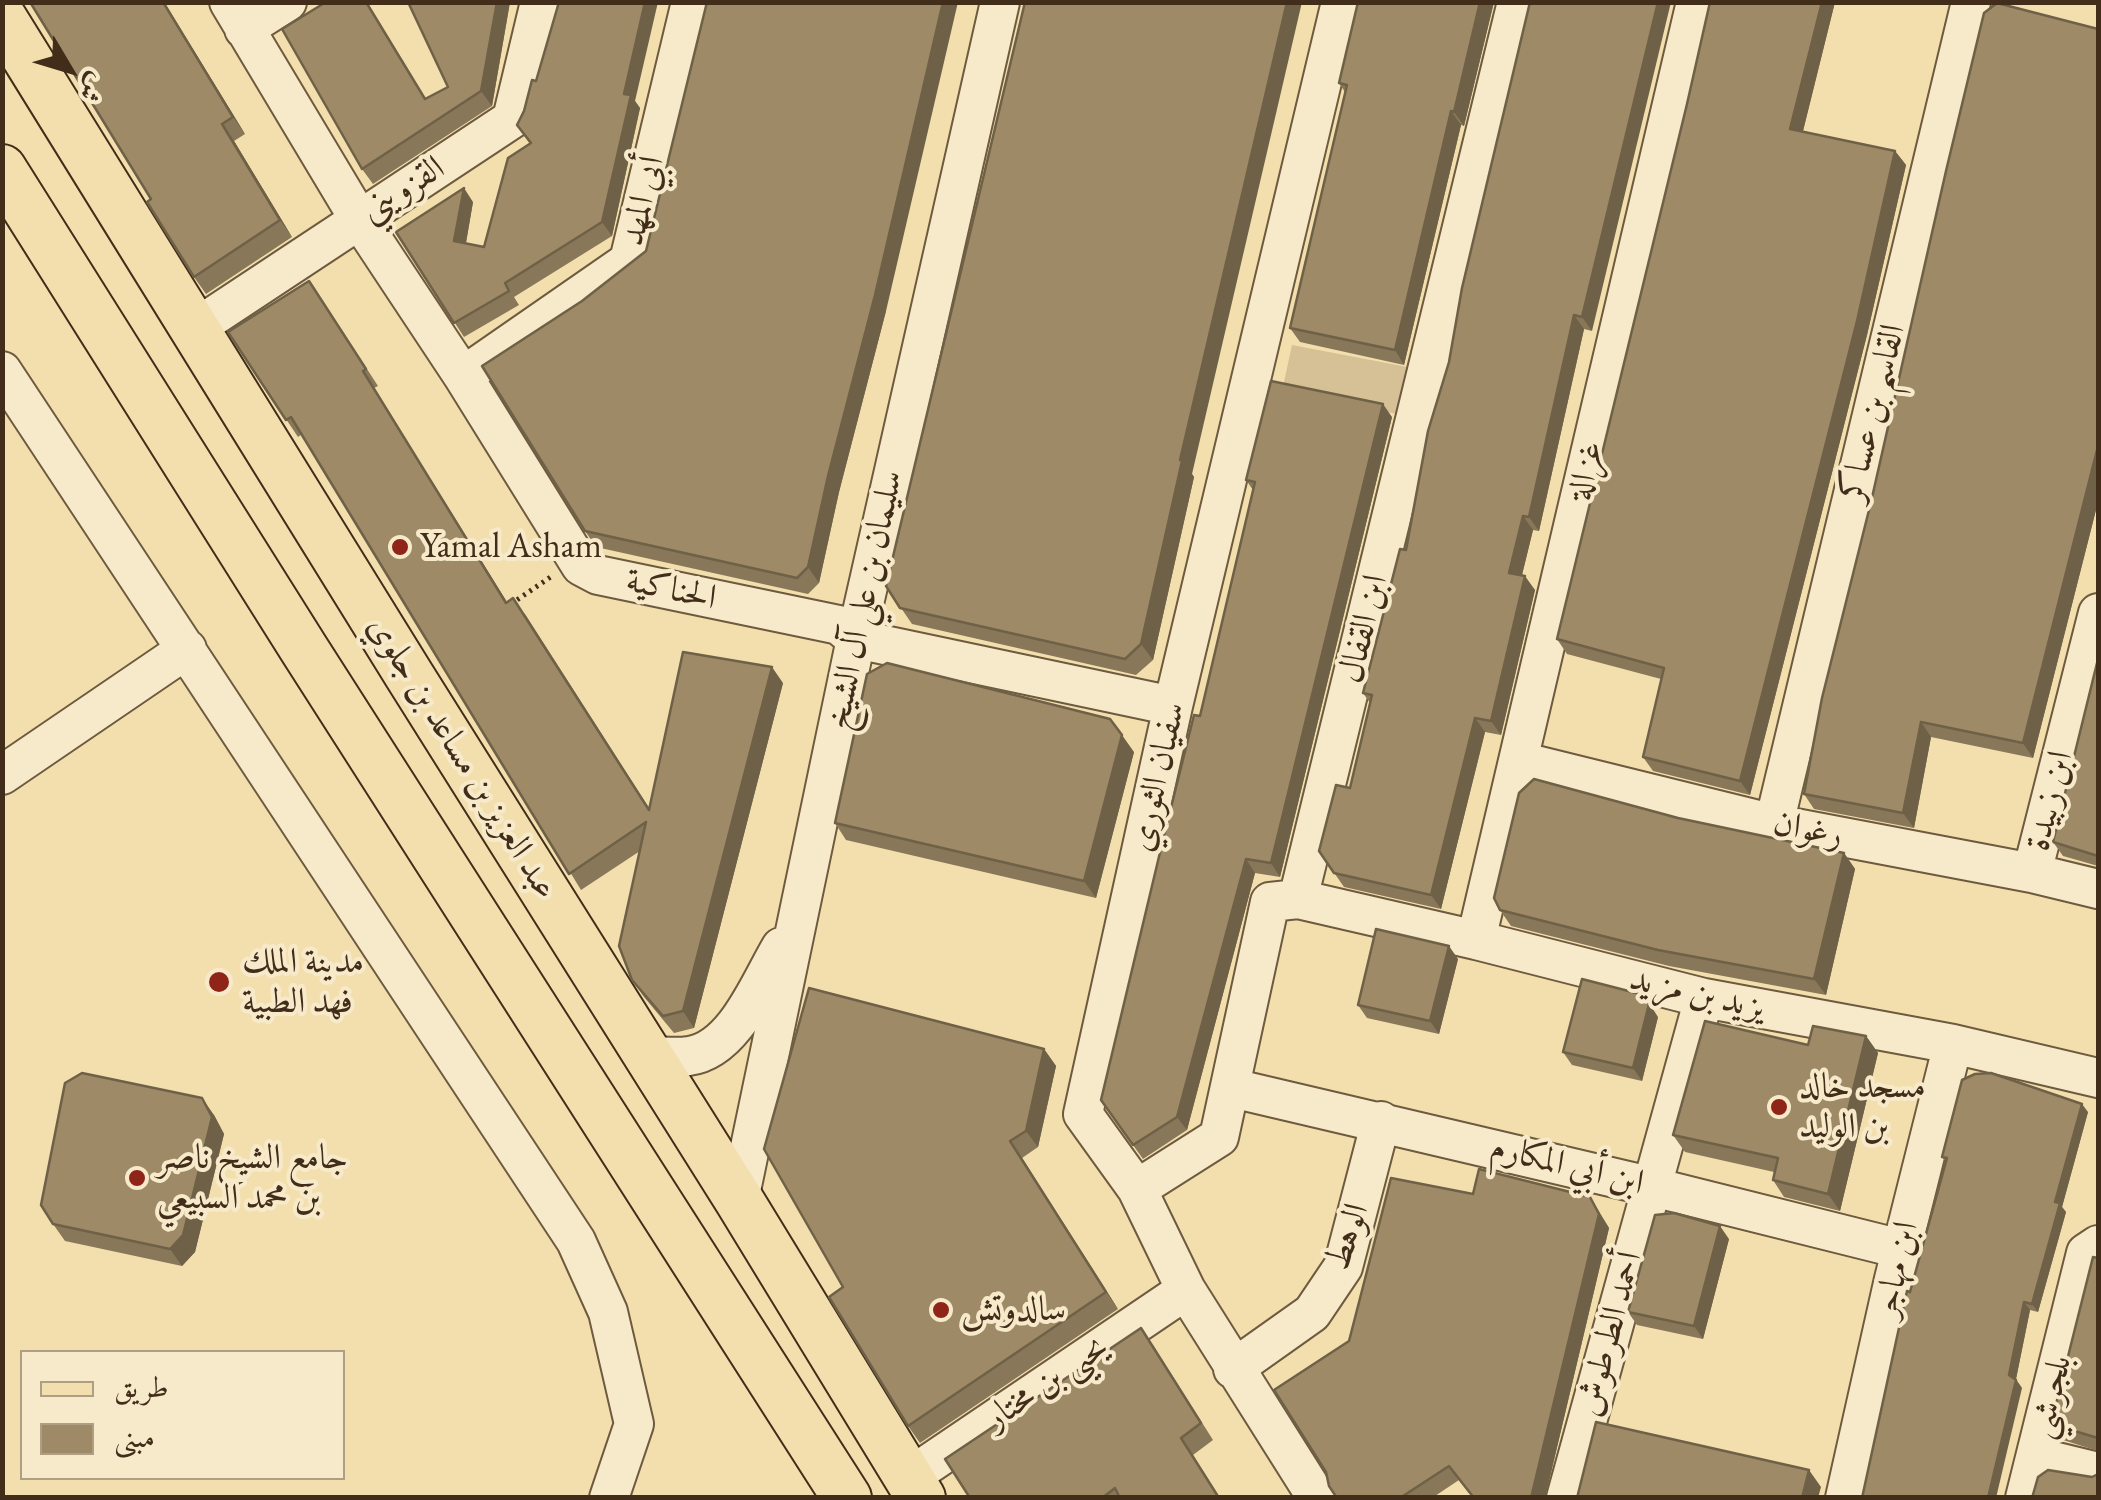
<!DOCTYPE html>
<html>
<head>
<meta charset="utf-8">
<style>
	body { margin:0 }
	#map { position:relative; width:2101px; height:1500px; overflow:hidden; background:#f3dfae; font-family:"EB Garamond",Amiri,serif }
	canvas { display:block }
	.frame { position:absolute; inset:0; border:5px solid #412d19; pointer-events:none }
	.legend { position:absolute; left:20px; top:1350px; width:325px; height:130px; box-sizing:border-box; background:#f7eaca; border:2px solid #ae9e83; margin:0; padding:12px 18px; list-style:none; font-size:30px; color:#412d19 }
	.legend li { display:flex; align-items:center; gap:20px; height:50px }
	.legend b { width:50px; border:2px solid #ae9e83 }
	.north { position:absolute; left:20px; top:20px; width:100px; height:100px; -webkit-text-stroke:8px #f7eaca; paint-order:stroke; rotate:128deg; font-size:28px; font-weight:700; line-height:40px; text-align:center; color:#412d19 }
	.north::after { content:''; display:block; margin:auto; width:35px; height:45px; background:#412d19; clip-path:polygon(50% 0,100% 100%,50% 72%,0 100%) }
</style>
</head>
<body>
<div id="map">
<canvas width="2101" height="1500"></canvas>
<div class="frame"></div>
<ul class="legend">
<li><b style="height:12px;background:#f3dfae"></b>طريق</li>
<li><b style="height:28px;background:#9e8a66"></b>مبنى</li>
</ul>
<div class="north">ش</div>
</div>
<script>
const ctx = document.querySelector('canvas').getContext('2d');
ctx.lineJoin = 'round';
function paint(path, color) { ctx.fillStyle = color; ctx.fill(path, 'evenodd'); }
function trace(path, color, width, dash) { ctx.strokeStyle = color; ctx.lineWidth = width; ctx.lineCap = dash ? 'butt' : 'round'; ctx.setLineDash(dash || []); ctx.stroke(path); }
function label(font, color, halo, rows, align = 'center') {
  ctx.font = font + ' "EB Garamond",Amiri,serif'; ctx.lineWidth = 8; ctx.setLineDash([]); ctx.textBaseline = 'middle'; ctx.strokeStyle = halo; ctx.fillStyle = color; for (const [text, x, y, turn = 0] of rows) {
    ctx.save(); ctx.translate(x, y); ctx.rotate((+turn || 0) * Math.PI / 180); ctx.textAlign = isNaN(turn) ? turn : align; if (halo) ctx.strokeText(text, 0, 0); ctx.fillText(text, 0, 0); ctx.restore();
  }
}
const green = new Path2D(`
	M1292,345L1413,368L1402,415L1282,391Z`);
const path = new Path2D(`
	M511,604L552,576`);
const minor = new Path2D(`
	M229,2L359,219L463,376L581,566L598,575L839,625L856,639L1173,706
	M244,29L287,2
	M194,329L512,119L540,2
	M2,371L576,1241L608,1312L634,1424L609,1498
	M463,376L629,261L691,2
	M1519,761L1774,824L2032,873L2098,889
	M2,775L187,649
	M1774,824L1971,2
	M2032,873L2098,613
	M1298,899L1476,940L1704,998L1953,1044L2098,1078
	M1476,940L1696,2
	M650,1056C662,1056 677,1058 689,1056C735,1050 760,982 781,947
	M1232,1088L1649,1186L1901,1249
	M1137,1189L1219,1137L1270,902L1298,899L1517,2
	M739,1200L856,639L1000,2
	M1233,1369L1312,1313L1343,1267L1381,1121
	M2036,1457L2098,1472
	M908,1478L1186,1290
	M1317,1498L1186,1290L1137,1189L1083,1114L1173,706L1341,2
	M1566,1498L1704,998
	M1845,1498L1894,1279L1953,1044
	M2025,1498L2086,1253L2098,1245`);
const major = new Path2D(`
	M2,18L409,675L739,1200L921,1498
	M2,169L304,649L847,1498`);
const wall = new Path2D(`
	M164,2L245,134L234,141L292,237L206,294L194,277L151,199Z
	M408,2H510L492,106L373,184L362,169L426,99L448,87Z
	M1494,2L1464,126L1461,125L1404,365L1300,342L1290,328L1345,92L1339,83Z
	M1530,2L1592,331L1584,329L1539,531L1533,530L1522,575L1535,590L1501,735L1485,732L1441,909L1344,887L1319,851L1350,788L1370,703L1363,693L1406,550Z
	M1710,2H1835L1803,131L1895,151L1906,165L1867,335L1750,795L1653,771L1643,757L1661,679L1567,654L1557,639L1687,104Z
	M2098,29V502L2033,758L1931,737L1914,828L1814,809L1804,794Z
	M536,81L635,101L640,108L612,236L514,297L519,305L464,337L396,232L473,202L466,243L484,247L530,144L517,125Z
	M321,298L378,386L374,388L507,602L525,614L649,808L783,683L694,1028L674,1033L644,997L632,980L640,851L581,890L302,434L298,437L228,332Z
	M886,311L839,492L819,583L808,594L596,547L585,531Z
	M1392,417L1280,877L1255,873L1187,1130L1143,1159L1101,1100L1200,716L1253,490L1246,480Z
	M1192,474L1194,477L1153,660L1136,675L912,624L886,586Z
	M2098,659V866L2063,856L2053,842Z
	M1134,752L1096,898L846,840L835,823Z
	M1844,853L1855,869L1826,995L1669,966L1511,926L1500,910Z
	M1458,959L1439,1034L1367,1018L1358,1005Z
	M1658,1017L1642,1081L1572,1065L1563,1052Z
	M1866,1036L1878,1053L1840,1211L1784,1197L1773,1180L1774,1172L1685,1152L1673,1135Z
	M1044,1049L1056,1066L1038,1147L1022,1158L1118,1309L920,1443L908,1426Z
	M2088,1112L2062,1207L2066,1212L2038,1312L2030,1310L2016,1379L2022,1388L1910,1292L1946,1162L1942,1157Z
	M214,1115L224,1134L195,1252L182,1266L65,1241L53,1224Z
	M1473,1194L1590,1197L1609,1228L1545,1498H1473L1459,1480L1432,1498H1337L1349,1341Z
	M1729,1239L1703,1339L1637,1325L1628,1312Z
	M2098,1258V1451L2063,1440L2051,1424Z
	M1153,1345L1213,1440L1193,1455L1220,1498H970Z`);
const shadedWall = new Path2D(`
	M163,2H164L245,134L233,117Z
	M366,2H367L435,114L425,99Z
	M497,2H510L492,106L481,91Z
	M645,2H658L635,101L640,108L612,236L602,222L624,94Z
	M943,2H958L886,311L839,492L819,583L808,567L828,476Z
	M1287,2H1302L1192,474L1194,477L1153,660L1141,644L1180,460Z
	M1480,2H1494L1464,126L1454,112Z
	M1658,2H1671L1592,331L1582,317Z
	M1822,2H1835L1800,143L1790,129Z
	M1451,111L1461,125L1404,365L1395,350Z
	M222,124L234,141L292,237L280,220Z
	M1895,151L1906,165L1867,335L1750,795L1740,781Z
	M464,188L473,202L464,254L454,241Z
	M1574,315L1584,329L1539,531L1529,517Z
	M363,371L374,388L517,619L506,603Z
	M1383,404L1392,417L1280,877L1271,863Z
	M2098,446V502L2033,758L2023,743Z
	M1523,516L1533,530L1519,587L1509,573Z
	M1525,576L1535,590L1501,735L1491,721Z
	M772,667L783,683L694,1028L683,1011Z
	M1475,718L1485,732L1441,909L1431,895Z
	M1921,722L1931,737L1914,828L1903,813Z
	M1122,735L1134,752L1096,898L1084,881Z
	M1844,853L1855,869L1826,995L1814,979Z
	M1246,859L1255,873L1187,1130L1177,1117Z
	M1449,946L1458,959L1439,1034L1430,1021Z
	M1644,995L1658,1017L1642,1081L1633,1068Z
	M1866,1036L1878,1053L1840,1211L1828,1194Z
	M1044,1049L1056,1066L1038,1147L1026,1131Z
	M202,1098L214,1115L224,1134L195,1252L182,1266L170,1249Z
	M2082,1104L2088,1112L2062,1207L2066,1212L2038,1312L2032,1304L2055,1202Z
	M1010,1141L1022,1158L1118,1309L1106,1292Z
	M1590,1197L1609,1228L1545,1498H1531Z
	M1720,1226L1729,1239L1703,1339L1694,1326Z
	M2024,1302L2030,1310L2015,1384L2009,1375Z
	M2016,1380L2022,1388L1996,1498H1988Z
	M1809,1470L1821,1487L1818,1498H1802Z`);
const building = new Path2D(`
	M30,2H163L233,117L222,124L280,220L194,277L147,202L151,199Z
	M326,2H366L425,99L448,87L408,2H497L481,91L362,169L282,29Z
	M559,2H645L624,94L631,95L602,222L505,283L509,291L454,323L396,232L464,188L454,241L484,247L508,158L531,143L517,125L524,111L532,80L536,81Z
	M707,2H943L875,295L828,476L808,567L797,578L585,531L482,366L582,301L646,251Z
	M1025,2H1287L1180,460L1182,461L1141,644L1125,659L900,608L886,586Z
	M1358,2H1480L1454,112L1451,111L1395,350L1290,328L1347,85L1339,83Z
	M1530,2H1658L1582,317L1574,315L1529,517L1523,516L1509,573L1525,576L1491,721L1475,718L1431,895L1334,873L1319,851L1336,785L1350,788L1372,695L1363,693L1400,549L1406,550L1428,431L1449,362L1462,288Z
	M1710,2H1822L1790,129L1895,151L1857,321L1740,781L1643,757L1664,668L1557,639L1687,104Z
	M1997,3L2098,29V446L2023,743L1921,722L1903,813L1804,794L1822,698L1871,502L1946,171L1984,13Z
	M309,281L366,369L363,371L506,603L513,598L649,810L683,652L772,667L683,1011L663,1016L632,980L619,946L646,822L569,874L291,417L286,420L228,332Z
	M1271,381L1383,404L1271,863L1246,859L1177,1117L1133,1145L1101,1100L1162,844L1194,715L1200,716L1255,482L1246,480Z
	M2098,659V856L2053,842Z
	M887,663L1110,719L1122,735L1084,881L835,823L867,674Z
	M1534,779L1678,818L1844,853L1814,979L1658,950L1500,910L1494,898L1519,793Z
	M1376,929L1449,946L1430,1021L1358,1005Z
	M1582,979L1644,995L1649,1004L1633,1068L1563,1052Z
	M809,988L1044,1049L1026,1131L1010,1141L1106,1292L908,1426L829,1297L843,1287L764,1149Z
	M1705,1021L1808,1045L1813,1026L1866,1036L1828,1194L1773,1180L1778,1158L1673,1135Z
	M82,1073L202,1098L212,1117L183,1235L170,1249L53,1224L41,1205L65,1083Z
	M1991,1073L2082,1104L2055,1202L2060,1203L2032,1304L2024,1302L2009,1375L2016,1380L1988,1498H1862L1907,1291L1910,1292L1947,1158L1942,1157L1962,1080L1975,1074Z
	M1479,1169L1590,1197L1599,1214L1531,1498H1474L1449,1466L1400,1498H1337L1329,1486L1326,1472L1274,1390L1349,1341L1391,1178L1473,1194Z
	M1674,1213L1720,1226L1694,1326L1628,1312L1655,1215Z
	M2093,1257L2098,1258V1438L2051,1424Z
	M1141,1328L1201,1423L1181,1438L1219,1498H1120L1115,1488L1102,1498H970L945,1459Z
	M1596,1422L1809,1470L1802,1498H1577Z
	M2048,1470L2092,1477L2098,1474V1498H2032L2038,1477Z`);
const markers = [
	[400,547,10,"#8f2418"],
	[219,982,12,"#8f2418"],
	[1779,1107,10,"#8f2418"],
	[137,1178,10,"#8f2418"],
	[941,1310,10,"#8f2418"]
];
const streetNames = [
	["القزويني",403,190,-33],
	["أبي المهد",643,201,-76],
	["القاسم بن عساكر",1873,413,-76],
	["غزالة",1587,471,-77],
	["الحناكية",671,590,12],
	["سليمان بن علي آل الشيخ",865,600,-78],
	["ابن القفال",1364,629,-76],
	["عبد العزيز بن مساعد بن جلوي",462,758,58],
	["سفيان الثوري",1158,777,-77],
	["ابن زبيدة",2050,801,-76],
	["رغوان",1808,830,11],
	["يزيد بن مزيد",1697,994,13],
	["ابن أبي المكارم",1567,1166,14],
	["الوهط",1348,1237,-71],
	["ابن مهاجر",1897,1270,-77],
	["أحمد الطرطوش",1610,1334,-75],
	["يحيى بن مختار",1047,1383,-34],
	["بلجرشي",2051,1397,-76]
];
const poiNames = [
	["Yamal Asham",420,547],
	["مدينة الملك",242,962],
	["فهد الطبية",242,1002],
	["مسجد خالد",1799,1087],
	["بن الوليد",1799,1127],
	["جامع الشيخ ناصر",157,1158],
	["بن محمد السبيعي",157,1198],
	["سالدوتش",961,1310]
];
paint(green, '#d5c195');
trace(minor, '#6e5a3e', 42);
trace(major, '#412d19', 52);
trace(path, '#412d19', 5, [2.5, 5]);
trace(minor, '#f7eaca', 38);
trace(major, '#f3dfae', 48);
paint(wall, '#887758');
paint(shadedWall, '#6f6147');
paint(building, '#9e8a66');
trace(building, '#6f6147', 2.5);
for (const [x, y, r, color] of markers) { const dot = new Path2D(); dot.arc(x, y, r, 0, 2 * Math.PI); ctx.fillStyle = color; ctx.fill(dot); trace(dot, '#f7eaca', 4); }
label('35px', '#412d19', '#f7eaca', streetNames);
label('35px', '#412d19', '#f7eaca', poiNames, 'left');
</script>
</body>
</html>
